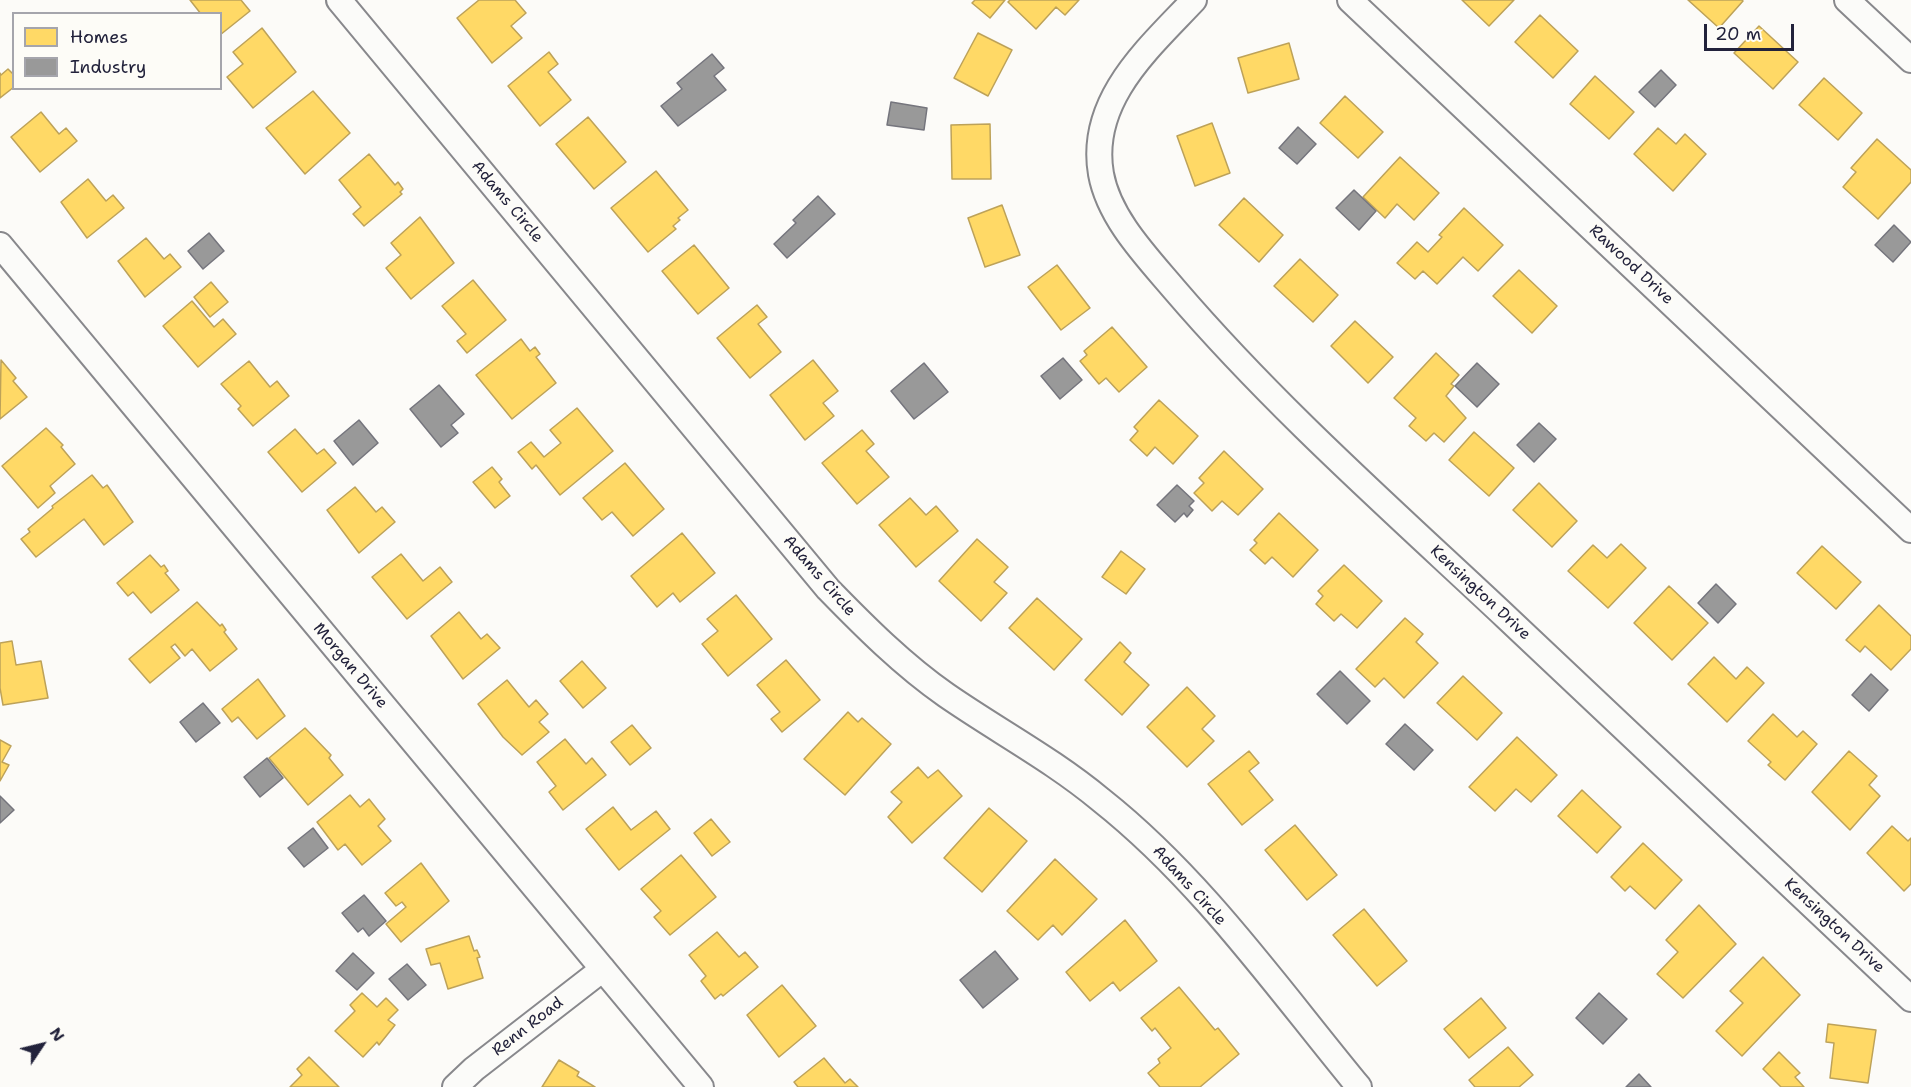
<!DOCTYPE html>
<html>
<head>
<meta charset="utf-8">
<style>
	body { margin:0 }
	#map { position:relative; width:1911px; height:1087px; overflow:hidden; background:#fcfbf8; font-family:"Shantell Sans",sans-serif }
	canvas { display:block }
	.legend { position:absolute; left:12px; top:12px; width:210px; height:78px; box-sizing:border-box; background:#fdfcf7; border:2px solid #a5a5ac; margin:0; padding:8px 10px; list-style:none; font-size:18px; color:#22223b }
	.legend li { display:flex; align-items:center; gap:12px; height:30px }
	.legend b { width:30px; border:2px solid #a5a5ac }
	.north { position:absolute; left:12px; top:1015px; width:60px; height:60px; -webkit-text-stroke:4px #fdfcf7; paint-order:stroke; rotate:55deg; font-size:16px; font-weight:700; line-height:24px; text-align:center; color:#22223b }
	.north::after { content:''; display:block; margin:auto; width:21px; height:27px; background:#22223b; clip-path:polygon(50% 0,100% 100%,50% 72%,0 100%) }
	.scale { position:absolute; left:1704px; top:24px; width:90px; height:27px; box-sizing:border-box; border:3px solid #22223b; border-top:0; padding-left:8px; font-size:18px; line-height:21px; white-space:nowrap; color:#22223b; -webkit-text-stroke:4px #fdfcf7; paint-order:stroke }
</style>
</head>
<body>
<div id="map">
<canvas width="1911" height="1087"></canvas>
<ul class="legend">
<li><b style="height:16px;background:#ffd966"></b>Homes</li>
<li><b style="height:16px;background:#999"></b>Industry</li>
</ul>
<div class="north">N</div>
<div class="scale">20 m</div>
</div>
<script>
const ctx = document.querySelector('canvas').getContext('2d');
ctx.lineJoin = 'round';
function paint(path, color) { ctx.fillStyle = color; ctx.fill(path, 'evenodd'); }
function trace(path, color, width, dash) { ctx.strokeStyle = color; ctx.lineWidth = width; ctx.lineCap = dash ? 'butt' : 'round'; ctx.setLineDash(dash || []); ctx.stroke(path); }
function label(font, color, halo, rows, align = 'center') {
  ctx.font = font + ' "Shantell Sans",sans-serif'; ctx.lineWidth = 6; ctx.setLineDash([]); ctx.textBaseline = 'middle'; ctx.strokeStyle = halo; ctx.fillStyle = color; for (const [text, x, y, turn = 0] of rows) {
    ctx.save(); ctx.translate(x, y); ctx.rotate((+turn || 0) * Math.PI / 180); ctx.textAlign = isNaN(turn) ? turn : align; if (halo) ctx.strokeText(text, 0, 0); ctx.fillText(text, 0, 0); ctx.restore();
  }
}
const homes = new Path2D(`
	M190,0H241L250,11L220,35V14H201Z
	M479,0H515L526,13L511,26L522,38L492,63L457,18Z
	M975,0H1005L990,18L972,3Z
	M1010,0H1079L1065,15L1056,7L1036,29L1008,2Z
	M1462,0H1514L1489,26Z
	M1688,0H1742L1743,1L1719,28Z
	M1540,15L1578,51L1553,78L1515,42Z
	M1759,26L1798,62L1773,89L1734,53Z
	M262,28L296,72L253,108L227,77L243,64L233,52Z
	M978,33L1012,50L988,96L954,78Z
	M1289,43L1299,79L1248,93L1238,58Z
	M549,52L558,64L548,72L571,100L540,126L508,86Z
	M8,69L14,75V87L0,98V73L1,75Z
	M1595,76L1634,112L1609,139L1570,104Z
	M1824,78L1862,113L1838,140L1799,105Z
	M313,91L350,133L305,174L266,128Z
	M1345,96L1383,132L1358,158L1320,123Z
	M41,112L59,134L66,128L77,141L40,172L11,137Z
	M588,117L626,162L594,189L556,144Z
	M1212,123L1230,173L1195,186L1177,136Z
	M990,124L991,179H952L951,125Z
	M1658,128L1676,144L1685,134L1706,154L1673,191L1634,154Z
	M1877,139L1911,170V182L1878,219L1843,187L1856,172L1851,168Z
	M369,154L395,185L398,182L403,189L400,192L402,194L364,226L353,214L361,207L339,180Z
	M1400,157L1439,193L1414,220L1397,204L1385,218L1363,197Z
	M656,171L688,210L678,218L680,220L673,226L676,229L648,252L611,208Z
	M88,179L106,201L113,195L124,208L87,238L61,202Z
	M1244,198L1283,235L1259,262L1219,225Z
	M1002,205L1020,255L985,267L968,218Z
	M1464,208L1503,245L1478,271L1463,257L1437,284L1423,271L1415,279L1397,263L1417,242L1428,252L1442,237L1439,235Z
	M420,217L454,263L411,299L386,268L401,255L391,243Z
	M146,238L164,259L170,254L181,267L145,297L118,261Z
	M694,245L729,288L698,314L662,271Z
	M1300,259L1338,295L1313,322L1274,286Z
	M1057,265L1090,308L1061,330L1028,287Z
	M1519,270L1557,306L1532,333L1493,296Z
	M473,280L506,320L467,353L457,341L466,334L442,306Z
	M211,282L228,302L210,317L194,297Z
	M192,301L214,327L223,319L236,334L198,367L163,326Z
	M757,305L767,317L758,324L781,352L750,378L717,338Z
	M1355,321L1393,357L1368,383L1331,346Z
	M1112,327L1147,367L1119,392L1106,378L1099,384L1080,361L1087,355L1084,351Z
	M521,339L530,351L535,347L540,354L536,357L556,383L512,419L476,375Z
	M1436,353L1459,375L1451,384L1454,386L1446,396L1466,418L1444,442L1434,433L1426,441L1409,426L1416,418L1394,398Z
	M1,360L16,378L13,381L27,397L0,419Z
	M813,360L838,391L823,403L834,416L805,440L770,395Z
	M249,361L270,387L277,381L289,396L253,426L238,409L241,406L221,384Z
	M1159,400L1198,436L1173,464L1155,447L1147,456L1130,440L1138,431L1134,427Z
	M577,408L613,451L560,495L536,465L532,469L518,452L531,442L544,457L561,443L550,430Z
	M46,428L63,445L61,447L75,464L50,486L55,493L38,508L2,466Z
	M295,429L317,454L324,449L336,463L302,492L268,452Z
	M862,430L874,444L866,451L889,477L857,504L822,463Z
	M1474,432L1514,468L1489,496L1449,460Z
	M1224,451L1263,489L1238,515L1222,501L1212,511L1194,493L1204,483L1199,478Z
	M625,463L664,509L633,536L612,512L602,520L583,498Z
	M492,467L502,479L499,482L510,496L495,508L473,482Z
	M92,475L103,488L107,485L133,522L104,545L84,519L36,557L21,539L30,532L28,529L53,508L52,506Z
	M1539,483L1577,521L1552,547L1513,510Z
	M355,487L376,512L382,507L395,522L359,553L327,510Z
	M910,498L926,515L936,506L958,531L916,567L879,525Z
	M1279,513L1318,550L1293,577L1272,557L1265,564L1250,550L1257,543L1254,540Z
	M682,533L715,573L680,602L673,593L657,607L631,576Z
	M977,539L1008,567L994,582L1007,593L981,621L939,581Z
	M1621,544L1646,568L1608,608L1568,571L1593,545L1607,558Z
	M1822,546L1861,582L1836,609L1797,573Z
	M1121,551L1145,569L1126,594L1102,577Z
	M401,554L423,581L440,567L452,582L407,619L372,577Z
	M150,555L161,567L164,565L168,571L165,573L179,590L151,613L133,592L128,596L117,583Z
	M1344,565L1382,601L1357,628L1341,614L1334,621L1316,604L1323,596L1318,591Z
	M1669,586L1708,623L1672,660L1634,623Z
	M736,595L772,639L728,676L702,644L718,631L707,619Z
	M1037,598L1082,639L1054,670L1009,628Z
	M197,602L220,626L222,624L226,630L224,632L237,649L210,671L192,649L185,656L175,644L171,647L180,658L150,683L129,659Z
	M1879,605L1911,636V649L1891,670L1865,646L1860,652L1846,640Z
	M459,612L481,639L487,634L500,648L463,679L431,636Z
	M1405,618L1423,634L1416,642L1438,663L1404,698L1384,678L1375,687L1356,669Z
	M12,641L16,665L41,661L48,698L3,705L0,688V643Z
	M1120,642L1131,653L1124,662L1149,685L1122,715L1085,680Z
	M1714,657L1736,679L1747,667L1764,683L1727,722L1688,684Z
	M786,660L820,700L782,732L771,719L780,712L757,685Z
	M582,661L606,688L583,708L560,681Z
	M1463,676L1502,713L1477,740L1437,703Z
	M258,679L285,716L257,739L238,717L232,722L222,709Z
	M507,680L529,707L536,700L548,714L539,722L549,732L522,755L503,737L478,704Z
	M1187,687L1215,716L1202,729L1214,741L1187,767L1147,727Z
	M848,712L858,722L862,718L891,744L845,795L804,759Z
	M1773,714L1797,737L1803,731L1817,744L1785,780L1768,765L1771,762L1748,741Z
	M632,725L651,748L630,765L611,742Z
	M305,728L331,755L329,758L343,775L308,805L269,758Z
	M1517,737L1557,775L1531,802L1516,789L1495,811L1469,787Z
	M565,739L586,764L592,758L606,775L563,810L549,792L556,786L537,762Z
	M0,740L11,746L2,762L9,765L0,781Z
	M1249,751L1259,763L1249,771L1273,800L1242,825L1208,784Z
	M1849,751L1877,776L1869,785L1880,796L1850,830L1812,792Z
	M918,767L928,778L938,770L962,796L912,843L888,817L902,802L891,792Z
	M1582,790L1621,827L1597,853L1558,816Z
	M350,795L360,807L369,799L385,819L378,826L391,841L362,865L345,844L338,850L317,822Z
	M613,807L631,830L656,811L670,829L619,870L586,829Z
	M989,808L1027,841L982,892L944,858Z
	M711,819L730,842L712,856L694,833Z
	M1295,825L1337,875L1307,900L1265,850Z
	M1892,826L1908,841L1911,838V884L1904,891L1867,853Z
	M1643,843L1682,880L1655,909L1630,886L1625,891L1611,877Z
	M681,855L716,897L670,935L654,917L661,911L641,889Z
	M1055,859L1097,899L1062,935L1053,925L1038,940L1007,911Z
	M421,863L449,901L401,942L386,924L406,907L402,902L396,906L385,893Z
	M1699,905L1736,944L1683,998L1657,974L1678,952L1666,940Z
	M1364,909L1407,961L1377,986L1333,935Z
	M1125,920L1157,961L1120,991L1113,982L1090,1001L1066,972Z
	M717,932L739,957L745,952L758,967L723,996L721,994L715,999L701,981L706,976L689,955Z
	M469,936L474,951L477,950L480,957L477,958L483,978L448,989L440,963L431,965L426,949Z
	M1763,957L1800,995L1742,1056L1716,1031L1743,1003L1730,991Z
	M782,985L816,1026L779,1057L747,1015Z
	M1179,987L1215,1030L1218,1028L1239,1054L1200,1087H1160L1148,1073L1160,1063L1158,1059L1171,1048L1155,1028L1152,1031L1141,1018Z
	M362,993L377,1007L386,998L398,1010L388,1020L395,1025L379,1045L377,1042L363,1057L335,1031L355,1011L350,1005Z
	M1481,998L1506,1028L1469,1058L1444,1029Z
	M1828,1024L1876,1030L1868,1083L1830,1078L1834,1043L1826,1042Z
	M1508,1047L1533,1075L1519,1087H1475L1469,1080Z
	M1779,1052L1800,1073L1795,1077L1804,1087H1781L1763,1069Z
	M309,1057L339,1087H290L302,1075L297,1069Z
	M824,1058L845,1083L850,1079L858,1087H798L794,1082Z
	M559,1060L579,1072L577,1076L595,1087H542Z`);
const industry = new Path2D(`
	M712,54L724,68L714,76L726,90L678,126L661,106L682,89L677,83Z
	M1661,70L1676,85L1655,107L1639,92Z
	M891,102L927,108L924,130L887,125Z
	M1298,127L1316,144L1297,164L1279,148Z
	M1354,190L1376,211L1359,230L1336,208Z
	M818,196L835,214L787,258L774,244L796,223L793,220Z
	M1894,225L1911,242L1893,262L1875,245Z
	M209,233L224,251L203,269L188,251Z
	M1063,358L1082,380L1060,399L1041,376Z
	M924,363L948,392L914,419L891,391Z
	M1477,363L1499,384L1477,407L1455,386Z
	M439,385L464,414L451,425L458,433L441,447L410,409Z
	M359,420L378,443L353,465L334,441Z
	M1539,423L1556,439L1534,462L1517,445Z
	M1177,485L1194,501L1189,506L1193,510L1187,517L1184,513L1175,522L1157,505Z
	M1716,584L1736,604L1718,623L1698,603Z
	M1340,671L1370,701L1347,724L1317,694Z
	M1871,674L1888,690L1869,711L1852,695Z
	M203,703L220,723L196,742L180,722Z
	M1405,724L1433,750L1414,770L1386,744Z
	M267,758L283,778L260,797L244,777Z
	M0,796L14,810L0,823Z
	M313,828L328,848L304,867L288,848Z
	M364,895L386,921L369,936L363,928L358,932L342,913Z
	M995,951L1018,979L983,1008L960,980Z
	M353,953L374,973L357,990L336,971Z
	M407,964L426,985L408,1000L389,979Z
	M1599,993L1627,1019L1603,1044L1576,1018Z
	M1639,1074L1651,1087H1626Z`);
const street = new Path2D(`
	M339,0L828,589C865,627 903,665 946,695C998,731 1053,760 1101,800C1201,879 1278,989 1359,1087
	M1194,0C1149,48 1088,100 1101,174C1109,218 1146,256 1174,289C1275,407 1392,510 1506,617C1641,744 1776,871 1911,999
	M1350,0L1911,530
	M1847,0L1911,60
	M0,245L701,1087
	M455,1087L474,1069L603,969`);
const streetNames = [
	["Adams Circle",507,202,50],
	["Rawood Drive",1631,265,43],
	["Adams Circle",819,576,49],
	["Kensington Drive",1480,593,43],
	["Morgan Drive",350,666,50],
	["Adams Circle",1189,886,48],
	["Kensington Drive",1834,926,43],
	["Renn Road",528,1027,-38]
];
paint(homes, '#ffd966');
trace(homes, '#bda259', 1.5);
paint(industry, '#999');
trace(industry, '#75757d', 1.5);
trace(street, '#88888c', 28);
trace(street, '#fbfbf9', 24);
label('16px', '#22223b', '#fdfcf7', streetNames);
</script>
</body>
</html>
